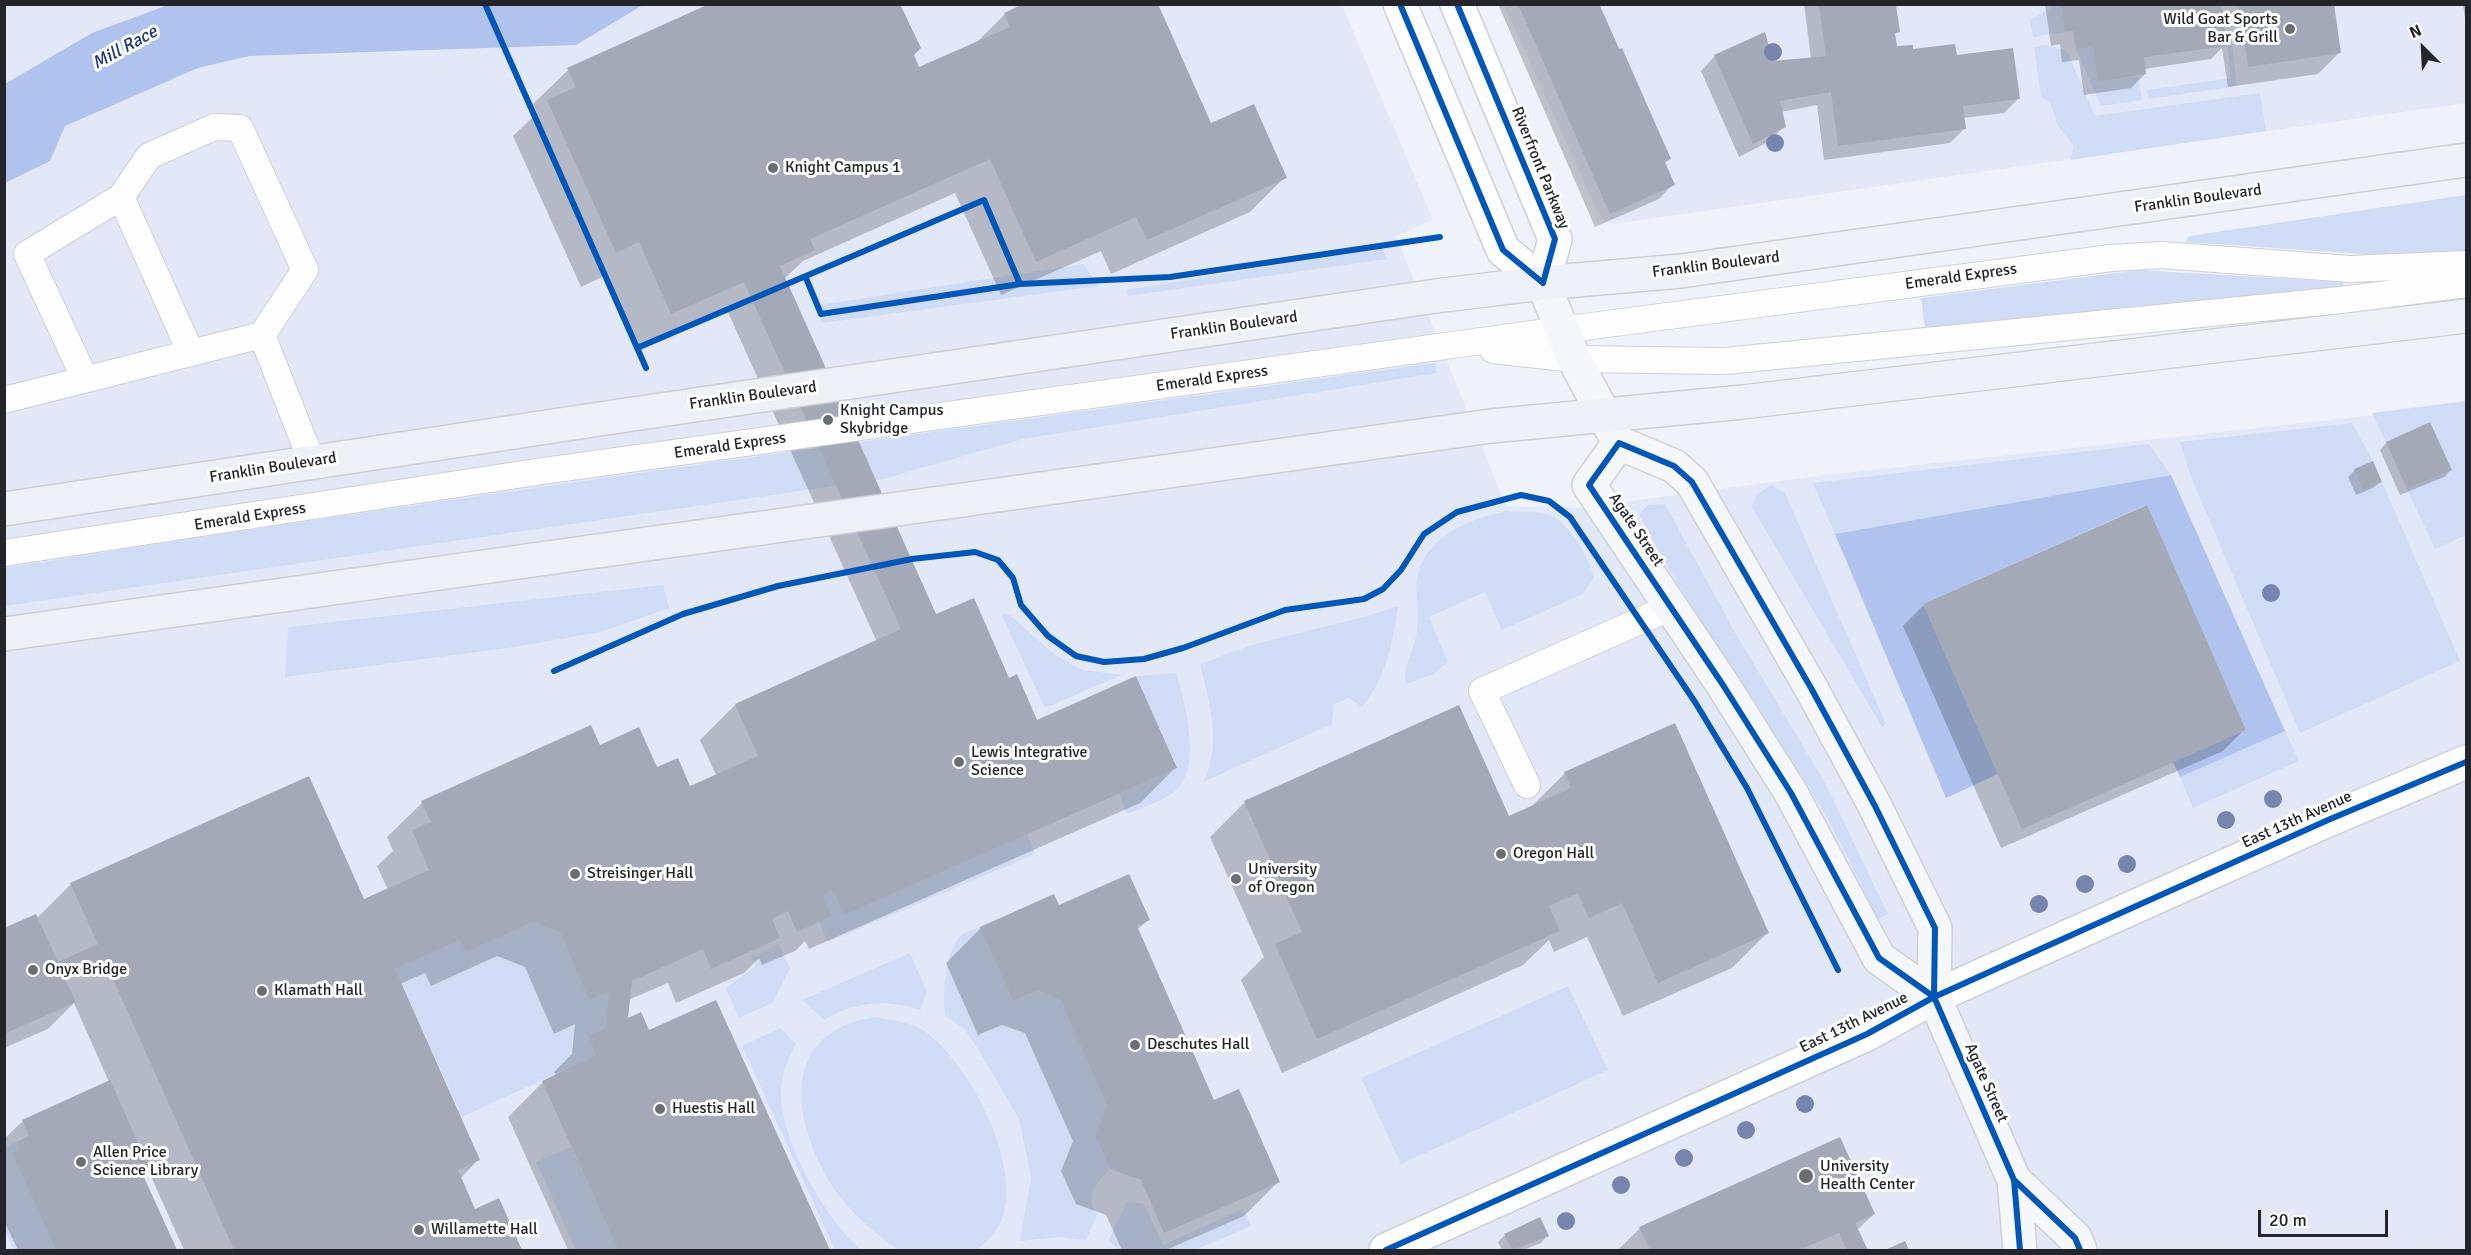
<!DOCTYPE html>
<html>
<head>
<meta charset="utf-8">
<style>
	body { margin:0 }
	#map { position:relative; width:2471px; height:1255px; overflow:hidden; background:#eff2fa; font-family:Signika,sans-serif }
	canvas { display:block }
	.frame { position:absolute; inset:0; border:6px solid #23252a; pointer-events:none }
	.north { position:absolute; left:2393px; top:18px; width:60px; height:60px; -webkit-text-stroke:4px #fff; paint-order:stroke; rotate:336deg; font-size:16px; font-weight:700; line-height:24px; text-align:center; color:#23252a }
	.north::after { content:''; display:block; margin:auto; width:21px; height:27px; background:#23252a; clip-path:polygon(50% 0,100% 100%,50% 72%,0 100%) }
	.scale { position:absolute; left:2258px; top:1210px; width:130px; height:27px; box-sizing:border-box; border:3px solid #23252a; border-top:0; padding-left:8px; font-size:18px; line-height:21px; white-space:nowrap; color:#23252a; -webkit-text-stroke:4px #fff; paint-order:stroke }
</style>
</head>
<body>
<div id="map">
<canvas width="2471" height="1255"></canvas>
<div class="frame"></div>
<div class="north">N</div>
<div class="scale">20 m</div>
</div>
<script>
const ctx = document.querySelector('canvas').getContext('2d');
ctx.lineJoin = 'round';
function paint(path, color) { ctx.fillStyle = color; ctx.fill(path, 'evenodd'); }
function trace(path, color, width, dash) { ctx.strokeStyle = color; ctx.lineWidth = width; ctx.lineCap = dash ? 'butt' : 'round'; ctx.setLineDash(dash || []); ctx.stroke(path); }
function label(font, color, halo, rows, align = 'center') {
  ctx.font = font + ' Signika,sans-serif'; ctx.lineWidth = 6; ctx.setLineDash([]); ctx.textBaseline = 'middle'; ctx.strokeStyle = halo; ctx.fillStyle = color; for (const [text, x, y, turn = 0] of rows) {
    ctx.save(); ctx.translate(x, y); ctx.rotate((+turn || 0) * Math.PI / 180); ctx.textAlign = isNaN(turn) ? turn : align; if (halo) ctx.strokeText(text, 0, 0); ctx.fillText(text, 0, 0); ctx.restore();
  }
}
const built = new Path2D(`
	M5,5H1342L1433,220L1396,236L1506,506L1579,508L1818,476L2466,405V1250H5Z
	M1504,5H2466V103L1612,224L1604,220L1596,209Z`);
const green = new Path2D(`
	M2051,5H2061L2065,32L2033,37L2030,20L2051,8Z
	M2046,45L2067,51L2095,116L2260,93L2266,131L2070,160L2074,146L2058,126L2050,102L2041,97L2034,47Z
	M2232,45L2237,86L2149,99L2147,90L2231,78L2227,46Z
	M2093,47L2098,82L2138,76L2142,100L2101,106L2076,49Z
	M2466,195V258L2406,257L2185,242L2189,236Z
	M1382,248L1387,259L1128,296L1126,290Z
	M1083,264L1099,286L822,323L813,306Z
	M2140,270L2342,282L2345,287L2340,291L1925,329L1921,298Z
	M1435,363L1437,373L1023,439L883,479L5,606V568C480,492 958,429 1435,363Z
	M2466,401V535L2435,549L2407,489L2452,470L2430,422L2386,442L2372,413Z
	M2352,423L2373,461L2354,469L2362,489L2382,482L2460,661L2300,733L2191,477L2180,442Z
	M2149,444L2171,475L1835,534L1813,483Z
	M1771,485L1785,493L1886,724L1882,727L1752,507L1756,495Z
	M1665,504L1733,629L1824,781L1888,914L1878,919C1857,878 1839,836 1815,797C1756,703 1690,613 1639,514L1648,505Z
	M1507,511C1521,512 1542,510 1554,517C1572,527 1588,558 1594,576L1583,594L1502,630L1485,592L1429,617L1448,662L1434,674L1406,684C1402,667 1415,648 1417,631C1420,614 1415,596 1417,580C1423,537 1470,518 1507,511Z
	M663,585L669,608L601,632L508,648L285,677L288,627Z
	M1398,606C1393,641 1386,679 1362,707L1349,698L1334,704L1332,724L1203,782C1222,746 1210,703 1200,665C1263,635 1333,629 1398,606Z
	M1001,614L1010,615L1055,655L1083,670L1122,675L1045,708Z
	M1177,673C1184,706 1206,772 1170,795C1157,803 1141,808 1127,814L1119,794L1177,768L1136,676Z
	M2285,731L2299,761L2193,808L2180,777Z
	M1027,834L1035,854L828,942L819,922L832,916L823,895L833,890L844,915Z
	M533,922L560,932L589,1000L609,991L606,1028L588,1036L596,1055L462,1117L395,969L460,940L466,952Z
	M980,927L1013,1001L1038,990L1060,999L1107,1106L1095,1135L1110,1169C1095,1184 1085,1195 1097,1215L1086,1240L1059,1237L1020,1241L1031,1177L1019,1119L977,1047L964,1029L945,1016C942,995 945,948 963,934C967,931 975,929 980,927Z
	M779,944L790,969L772,1003L739,1018L726,988L756,966L752,957Z
	M910,953L927,992L920,1010C889,998 852,1002 824,1020L802,1000Z
	M1568,986L1608,1070L1401,1164L1361,1078Z
	M876,1017C891,1020 907,1022 921,1029C969,1058 1032,1180 996,1231C991,1238 983,1245 976,1250H898C874,1232 849,1212 833,1187C791,1121 778,1031 876,1017Z
	M780,1028L796,1044C787,1060 780,1079 781,1097C783,1144 826,1220 861,1250H835L742,1046Z
	M17,1142L20,1149L12,1153L56,1250H14L5,1230L4,1147Z
	M571,1147L618,1250H576L536,1162Z
	M1127,1202L1144,1204L1163,1245L1243,1209L1251,1226L1195,1250H1120L1108,1241Z`);
const water = new Path2D(`
	M168,5V4L643,5L576,45L249,56L198,68L65,126L50,161L5,183V84L92,33Z
	M2171,475L2285,731L2180,777L2173,762L2246,730L2146,505L1923,604L1998,774L1946,798L1835,534Z`);
const shadow = new Path2D(`
	M1498,4H1599L1669,159L1664,164L1673,184L1659,199L1595,227Z
	M1804,4H1894L1898,31L1894,35L1896,48L1955,57L2018,99L2004,113L1963,118L1964,129L1950,143L1824,160L1817,105L1781,112L1784,126L1770,141L1739,157L1701,71L1715,56L1772,63L1811,59Z
	M2045,4H2332L2339,53L2318,74L2228,87L2222,48L2211,59L2144,69L2145,74L2131,88L2084,95L2079,60L2062,62L2060,44L2051,46Z
	M2463,4H2466V25Z
	M1005,14L1210,125L1285,177L1250,212L1111,274L1101,251L1001,295L955,193L803,261L784,279L934,614L1009,680L1036,722L1175,768L1140,803L809,949L805,941L795,951L762,965L759,958L744,973L676,1003L668,983L628,1000L627,1020L648,1032L715,1002L828,1250H568L508,1117L543,1082L556,1076L554,1072L572,1054L575,1024L554,1034L525,967L497,956L431,986L425,973L400,984L478,1160L460,1179L474,1211L498,1200L521,1250H184L149,1172L143,1178L175,1250H18L4,1221V1139L23,1121L109,1082L74,1003L48,1029L4,1048V930L36,919L71,884L364,901L388,890L377,866L393,851L387,837L422,803L599,747L656,769L689,788L716,775L700,740L735,705L877,642L726,308L636,348L604,276L581,287L513,136L537,113L533,104L568,70L912,55L918,69L975,44Z
	M2386,443L2451,470L2444,477L2400,495L2380,450Z
	M2355,470L2380,482L2373,488L2356,495L2348,477Z
	M2146,507L2244,730L2223,751L2001,848L1903,626L1923,606Z
	M1565,773L1767,933L1732,968L1623,1016L1587,937L1554,952L1549,940L1523,965L1282,1073L1241,980L1264,957L1210,837L1245,802L1509,818L1529,809Z
	M1058,907L1148,920L1137,930L1214,1102L1279,1181L1244,1216L1166,1250H1122L1106,1215L1076,1204L1061,1171L1073,1141L1025,1033L1002,1025L978,1035L946,963L981,928Z
	M1874,1214L1857,1230L1866,1250H1618L1640,1228Z
	M1505,1235L1547,1236L1541,1243L1523,1250H1502L1498,1242Z`);
const building = new Path2D(`
	M709,4H900L921,48L914,55L919,67L1010,27L1004,13L1023,4H1158L1211,123L1254,104L1287,178L1147,240L1136,217L1036,262L990,159L810,239L815,250L780,266L936,614L974,598L1009,678L1017,674L1037,720L1136,676L1177,768L844,915L833,890L823,895L832,916L797,932L788,911L772,919L780,938L711,969L703,949L632,981L628,1018L641,1012L649,1030L716,1000L830,1250H618L542,1081L596,1055L588,1036L606,1028L609,991L589,1000L560,932L533,922L466,952L460,940L395,969L480,1160L458,1170L475,1209L499,1198L522,1250H234L105,961L65,979L76,1002L4,1034V928L36,914L58,962L98,944L70,883L309,776L364,899L429,870L412,830L431,822L421,801L591,725L600,745L639,727L657,767L678,758L690,786L758,756L735,704L901,629L744,282L671,314L639,242L616,253L547,100L576,87L567,68Z
	M1518,4H1599L1619,49L1622,48L1671,159L1665,162L1675,185L1610,214Z
	M2061,4H2221L2227,46L2144,57L2146,74L2098,82L2093,47L2076,49L2073,31L2065,32Z
	M2239,4H2334L2341,53L2248,67Z
	M1819,5H1896L1900,32L1895,33L1897,46L1913,45V49L1955,44L1957,55L2013,48L2020,99L1963,106L1966,129L1838,146L1831,92L1780,101L1786,127L1753,144L1714,55L1765,32L1773,61L1826,56Z
	M2430,422L2452,470L2407,489L2386,442Z
	M2373,461L2382,482L2363,490L2354,469Z
	M2147,505L2246,730L2022,829L1923,604Z
	M1459,705L1509,816L1571,788L1564,772L1675,723L1769,933L1658,983L1622,903L1589,918L1578,893L1549,906L1560,931L1317,1039L1275,944L1302,932L1244,801Z
	M1129,874L1150,920L1137,926L1214,1100L1239,1089L1280,1182L1164,1233L1141,1180L1110,1169L1095,1135L1107,1106L1060,999L1038,990L1013,1001L980,927L1054,894L1059,905Z
	M110,1080L151,1172L143,1175L177,1250H56L12,1153L20,1149L17,1142L29,1136L22,1120Z
	M1840,1137L1875,1214L1855,1223L1868,1250H1847L1839,1233L1799,1250H1650L1639,1227Z
	M1540,1217L1549,1236L1512,1250L1504,1234Z
	M1905,1241L1909,1250H1885Z`);
const lane = new Path2D(`
	M121,197L191,353
	M1493,350L1574,359L1725,361L2341,300L2466,284
	M85,379L27,254L121,197L149,156L214,127L240,128L305,270L262,335
	M4,400L262,335L312,462
	M4,553L543,471L1561,330L2111,258L2162,255L2350,269L2466,264
	M1527,785L1482,691L1671,607`);
const street = new Path2D(`
	M1400,4L1503,250L1543,283L1555,239L1457,4
	M1386,1250L1867,1034L1934,997L2007,964L2328,820L2466,762`);
const secondary = new Path2D(`
	M1543,283L1574,359L1619,443L1674,466L1692,482L1811,688L1875,806L1935,928L1934,997L2014,1180L2020,1250
	M1619,443L1589,485L1723,685L1791,793L1879,958L1934,997
	M2014,1180L2075,1238L2080,1250`);
const primary = new Path2D(`
	M4,509L613,417L1436,296L1543,283L1681,271L2466,160
	M4,634L1491,426L1743,402L2466,316`);
const cycleway = new Path2D(`
	M485,4L646,368
	M1400,4L1503,250L1543,283L1555,239L1457,4
	M806,278L821,314L1020,284L1170,277L1440,237
	M637,348L984,200L1020,284
	M554,671L683,614L778,586L912,559L975,552L998,560L1013,578L1021,605L1048,636L1076,656L1104,662L1144,659L1183,648L1285,610L1364,599L1383,589L1401,570L1424,534L1457,512L1521,495L1549,501L1570,517L1695,702L1747,788L1838,970
	M1934,997L1879,958L1791,793L1723,685L1589,485L1619,443L1674,466L1692,482L1811,688L1875,806L1935,928L1934,997L2014,1180L2020,1250
	M2014,1180L2075,1238L2080,1250
	M1386,1250L1867,1034L1934,997L2007,964L2328,820L2466,762`);
const trees = [
	[1773,52],
	[1775,143],
	[2271,593],
	[2273,799],
	[2226,820],
	[2127,864],
	[2085,884],
	[2039,904],
	[1805,1104],
	[1746,1130],
	[1684,1158],
	[1621,1185],
	[1566,1221]
];
const markers = [
	[2290,29,6,"#6a6d73"],
	[773,168,6,"#6a6d73"],
	[828,420,6,"#6a6d73"],
	[959,762,6,"#6a6d73"],
	[1501,854,6,"#6a6d73"],
	[575,874,6,"#6a6d73"],
	[1236,879,6,"#6a6d73"],
	[33,970,6,"#6a6d73"],
	[262,991,6,"#6a6d73"],
	[1135,1045,6,"#6a6d73"],
	[660,1109,6,"#6a6d73"],
	[81,1162,6,"#6a6d73"],
	[1806,1176,8,"#6a6d73"],
	[419,1230,6,"#6a6d73"]
];
const poiNames = [
	["Wild Goat Sports",2278,20,"right"],
	["Bar & Grill",2278,38,"right"],
	["Knight Campus 1",785,168],
	["Knight Campus",840,411],
	["Skybridge",840,429],
	["Lewis Integrative",971,753],
	["Science",971,771],
	["Oregon Hall",1513,854],
	["University",1248,870],
	["of Oregon",1248,888],
	["Streisinger Hall",587,874],
	["Onyx Bridge",45,970],
	["Klamath Hall",274,991],
	["Deschutes Hall",1147,1045],
	["Huestis Hall",672,1109],
	["Allen Price",93,1153],
	["Science Library",93,1171],
	["University",1820,1167],
	["Health Center",1820,1185],
	["Willamette Hall",431,1230]
];
const streetNames = [
	["Riverfront Parkway",1540,168,68],
	["Franklin Boulevard",2198,199,-8],
	["Franklin Boulevard",1716,265,-7],
	["Emerald Express",1961,277,-8],
	["Franklin Boulevard",1234,326,-8],
	["Emerald Express",1212,379,-8],
	["Franklin Boulevard",753,396,-8],
	["Emerald Express",730,446,-8],
	["Franklin Boulevard",273,468,-9],
	["Emerald Express",250,517,-9],
	["Agate Street",1636,530,56],
	["East 13th Avenue",2297,820,-24],
	["East 13th Avenue",1854,1023,-26],
	["Agate Street",1986,1083,66]
];
const waterNames = [
	["Mill Race",125,48,-29]
];
paint(built, '#e2e8f7');
paint(green, '#d0dcf6');
paint(water, '#afc3ee');
paint(shadow, '#0003');
paint(building, '#a4a9b7');
trace(lane, '#ced0d6', 28);
trace(street, '#ced0d6', 36);
trace(secondary, '#ced0d6', 36);
trace(primary, '#cdcfd3', 36);
trace(lane, '#fdfdfe', 26);
trace(street, '#fdfdfe', 33);
trace(secondary, '#f6f7fb', 33);
trace(primary, '#eef0f7', 33);
trace(cycleway, '#0057b8', 6);
ctx.fillStyle = '#7785ae';
for (const [x, y] of trees) { ctx.beginPath(); ctx.arc(x, y, 9, 0, 2 * Math.PI); ctx.fill(); }
for (const [x, y, r, color] of markers) { const dot = new Path2D(); dot.arc(x, y, r, 0, 2 * Math.PI); ctx.fillStyle = color; ctx.fill(dot); trace(dot, '#fff', 2); }
label('16px', '#23252a', '#fff', poiNames, 'left');
label('16px', '#23252a', '#fff', streetNames);
label('italic 18px', '#1e377b', '#fff', waterNames);
</script>
</body>
</html>
